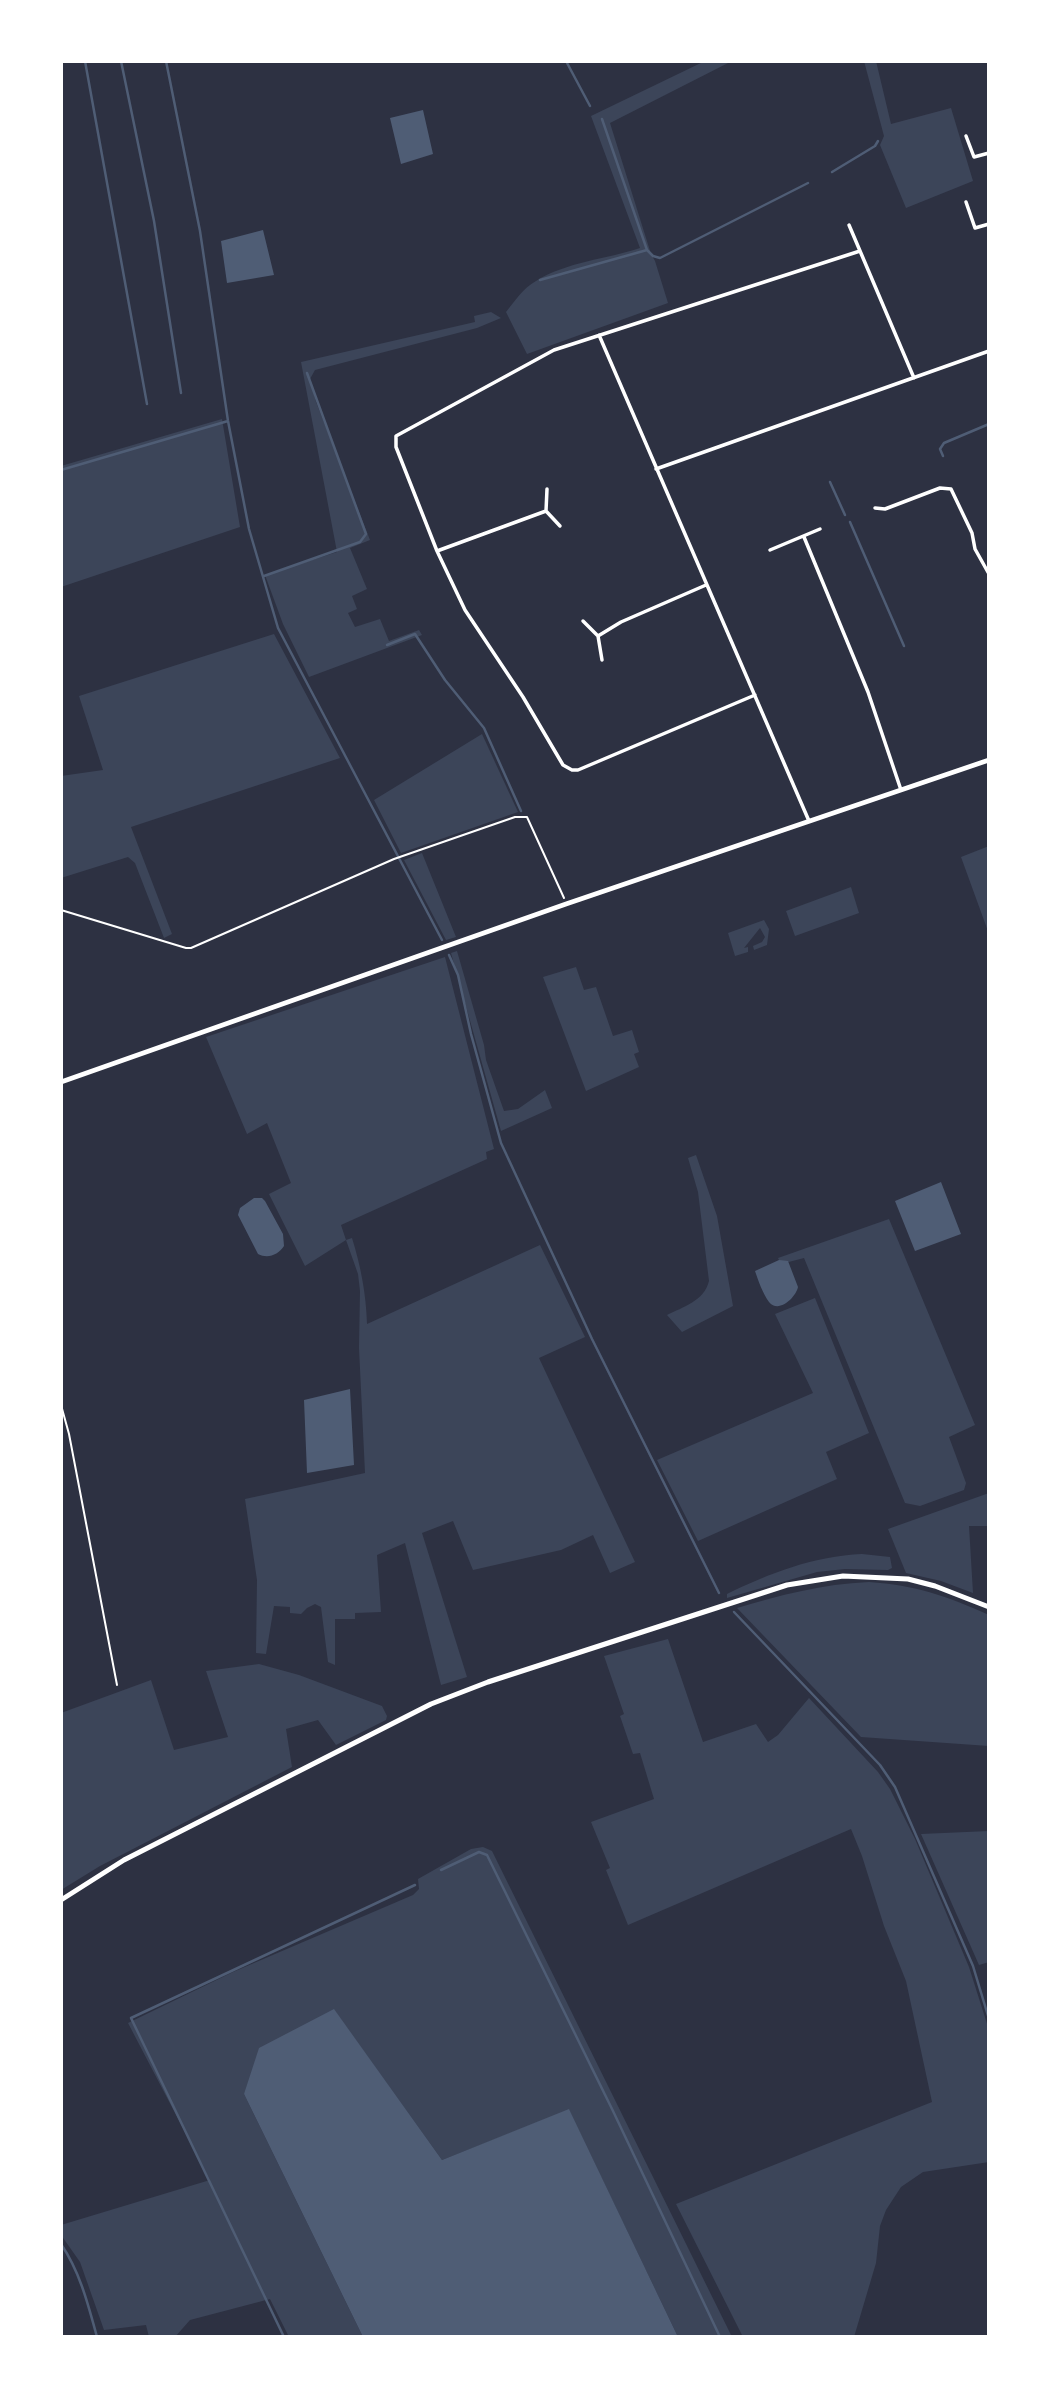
<!DOCTYPE html>
<html>
<head>
<meta charset="utf-8">
<style>
	body { margin:0 }
	#map { position:relative; width:1050px; height:2398px; overflow:hidden; background:#2d3142; font-family:"Open Sans",sans-serif }
	canvas { display:block }
	.frame { position:absolute; inset:0; border:63px solid #fff; pointer-events:none }
</style>
</head>
<body>
<div id="map">
<canvas width="1050" height="2398"></canvas>
<div class="frame"></div>
</div>
<script>
const ctx = document.querySelector('canvas').getContext('2d');
ctx.lineJoin = 'round';
function paint(path, color) { ctx.fillStyle = color; ctx.fill(path, 'evenodd'); }
function trace(path, color, width, dash) { ctx.strokeStyle = color; ctx.lineWidth = width; ctx.lineCap = dash ? 'butt' : 'round'; ctx.setLineDash(dash || []); ctx.stroke(path); }
const green = new Path2D(`
	M705,61H732L610,123L651,254L655,261L668,303L527,354L506,312C515,301 523,288 536,281C566,262 607,259 640,248L591,116Z
	M864,61H876L891,124L951,108L973,181L906,208L880,145L884,136Z
	M491,312L501,318L477,328L315,370L310,379L316,402L370,540L350,548L367,589L352,596L357,609L348,613L355,627L380,619L389,641L419,630L422,635L309,677L283,624L265,575L337,552L301,362L475,322L474,316Z
	M222,419L240,527L61,587V466Z
	M274,634L340,758L131,827L172,934L164,938L135,863L128,857L61,878V776L103,770L79,696Z
	M482,734L518,812L401,853L374,800Z
	M989,846V934L961,857Z
	M422,853L456,937L446,940L404,860Z
	M851,887L859,913L795,936L786,911Z
	M764,920L769,929L767,945L754,950L753,946L762,942L765,937L760,928L744,948L748,947V952L735,956L728,933Z
	M457,951L484,1045L486,1060L504,1111L518,1109L545,1090L552,1108L501,1131L451,953Z
	M445,957L494,1149L486,1152L487,1159L341,1225L346,1240L352,1238C361,1267 366,1294 367,1324L540,1245L585,1337L539,1358L635,1562L610,1573L593,1535L561,1550L473,1570L453,1521L422,1533L467,1677L441,1685L405,1543L377,1555L381,1612L355,1613V1619H335V1665L328,1662L321,1607L315,1604L307,1608L301,1614L290,1613V1607L274,1606L266,1654L256,1653L257,1580L245,1499L365,1473L359,1348L360,1291L358,1274L346,1240L305,1266L269,1194L291,1183L267,1123L247,1134L206,1037Z
	M576,967L584,990L596,987L613,1036L632,1030L639,1052L634,1054L639,1067L586,1091L543,977Z
	M696,1155L717,1216L733,1306L682,1332L667,1315C683,1307 704,1301 709,1281L698,1192L688,1158Z
	M889,1219L975,1425L949,1437L966,1483L964,1490L920,1506L905,1503L804,1258L781,1264L778,1258Z
	M815,1298L869,1433L826,1452L837,1479L698,1541L657,1460L813,1393L775,1314Z
	M989,1493V1526H969L973,1593L941,1581L906,1573L888,1529Z
	M862,1554L890,1557L892,1568L888,1570L845,1569L817,1572L727,1598V1594C770,1573 814,1556 862,1554Z
	M869,1582C915,1585 947,1596 989,1615V1746L861,1737L737,1608C781,1595 822,1584 869,1582Z
	M668,1639L703,1742L756,1724L768,1742L778,1735L809,1698L878,1772L890,1789L915,1839L969,1967L989,2030V2162L923,2172L901,2187L886,2210L880,2226L876,2263L854,2337H743L676,2204L932,2102L906,1981L884,1926L862,1856L851,1829L628,1925L606,1870L610,1868L591,1822L654,1799L640,1753L633,1754L620,1716L624,1714L604,1656Z
	M259,1664L299,1675L382,1706L387,1716L386,1720L336,1745L318,1720L286,1729L292,1767L100,1866L61,1890V1713L151,1680L174,1750L228,1737L206,1671Z
	M989,1831V1962L979,1965L921,1834Z
	M483,1847L492,1851L732,2337H678L569,2110L442,2160L334,2010L244,2094L363,2337H289L270,2299L190,2320L175,2337H149L146,2325L104,2330L80,2262L61,2235V2225L210,2180L128,2023L233,1972L413,1895L419,1889L418,1879L471,1849Z`);
const water = new Path2D(`
	M423,110L433,154L401,164L390,118Z
	M263,230L274,275L227,283L221,241Z
	M941,1182L961,1234L915,1251L895,1201Z
	M254,1198H262L265,1201L283,1234L284,1246C278,1255 268,1259 258,1254L238,1215L240,1208Z
	M779,1260L788,1261L798,1287C796,1297 779,1314 769,1302C763,1294 758,1280 755,1271Z
	M350,1389L354,1465L307,1473L304,1400Z
	M334,2009L442,2160L569,2109L678,2337H363L244,2094L259,2048Z`);
const stream = new Path2D(`
	M85,61L147,404
	M121,61L154,221L181,393
	M166,61L200,231L228,421L249,529L278,628L442,940
	M566,61L590,106
	M832,172L875,146L878,141
	M647,250L653,256L660,258L808,183
	M540,280L647,250L602,119
	M943,456L940,449L944,443L989,424
	M61,470L228,421
	M830,482L845,515
	M850,522L904,646
	M264,576L360,542L366,534L307,373
	M387,645L415,634L445,680L484,728L521,811
	M449,955L458,975L471,1034L501,1143L592,1339L719,1593
	M734,1612L880,1765L895,1787L973,1966L989,2019
	M441,1870L479,1852L487,1855L613,2111L720,2337
	M61,2244C80,2272 88,2304 97,2337
	M284,2337L131,2018L415,1885`);
const path = new Path2D(`
	M61,910L186,948H191L394,859L515,817H527L564,898
	M61,1405L69,1434L117,1685`);
const minor = new Path2D(`
	M966,136L974,157L989,153
	M966,202L975,228L989,224
	M849,225L914,378
	M599,335L809,821
	M656,469L989,351
	M547,489L546,511L560,526
	M875,508L885,509L940,488L951,489L972,533L975,549L989,574
	M804,537L868,692L901,790
	M770,550L820,529
	M437,551L546,511
	M583,621L598,636L602,660
	M598,636L621,622L706,585
	M755,695L578,770H572L563,765L523,697L465,610L437,551L396,447V436L554,350L860,251`);
const tertiary = new Path2D(`
	M61,1082L566,904L989,760
	M61,1900L124,1860L431,1704L488,1682L787,1585L843,1576L908,1579L935,1586L989,1607`);
paint(green, '#3c4559');
paint(water, '#4f5d75');
trace(stream, '#4f5d75', 2.5);
trace(path, '#fff', 2);
trace(minor, '#fff', 3.5);
trace(tertiary, '#fff', 5);
</script>
</body>
</html>
